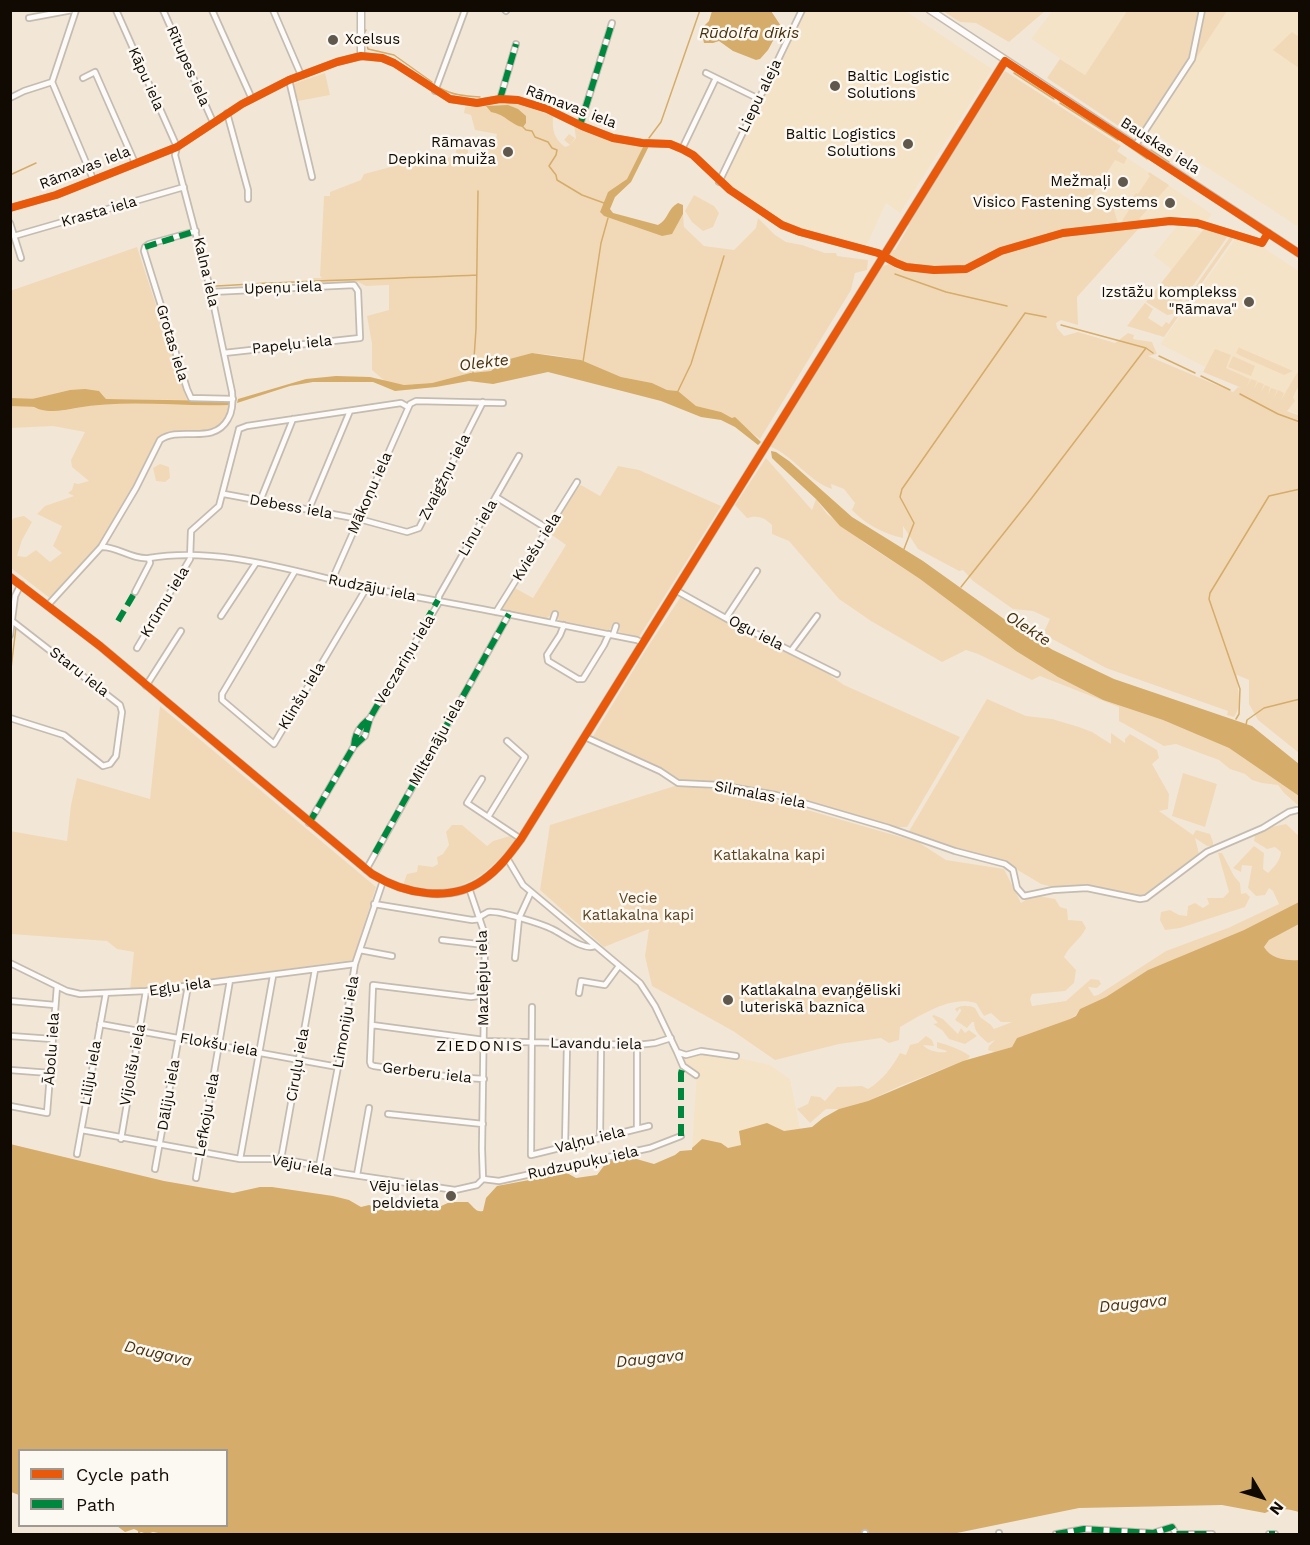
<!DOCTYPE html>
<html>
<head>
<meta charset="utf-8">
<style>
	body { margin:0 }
	#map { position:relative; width:1310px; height:1545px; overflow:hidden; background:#f2e7d7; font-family:"Work Sans",sans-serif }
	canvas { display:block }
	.frame { position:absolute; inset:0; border:12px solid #110a03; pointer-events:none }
	.legend { position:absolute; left:18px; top:1449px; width:210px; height:78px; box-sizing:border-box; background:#fcf8f2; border:2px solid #9e9992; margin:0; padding:8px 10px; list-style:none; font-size:18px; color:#110a03 }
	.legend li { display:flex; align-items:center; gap:12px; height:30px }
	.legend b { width:30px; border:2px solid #9e9992 }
	.north { position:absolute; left:1232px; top:1467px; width:60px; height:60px; -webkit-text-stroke:4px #fcf8f2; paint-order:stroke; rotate:128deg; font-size:16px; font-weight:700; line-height:24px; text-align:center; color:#110a03 }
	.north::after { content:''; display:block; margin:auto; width:21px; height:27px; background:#110a03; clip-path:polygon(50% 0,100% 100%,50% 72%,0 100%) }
</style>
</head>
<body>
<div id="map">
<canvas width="1310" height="1545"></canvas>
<div class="frame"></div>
<ul class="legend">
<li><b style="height:8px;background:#e8590c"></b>Cycle path</li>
<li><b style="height:8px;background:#00873e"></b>Path</li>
</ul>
<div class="north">N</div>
</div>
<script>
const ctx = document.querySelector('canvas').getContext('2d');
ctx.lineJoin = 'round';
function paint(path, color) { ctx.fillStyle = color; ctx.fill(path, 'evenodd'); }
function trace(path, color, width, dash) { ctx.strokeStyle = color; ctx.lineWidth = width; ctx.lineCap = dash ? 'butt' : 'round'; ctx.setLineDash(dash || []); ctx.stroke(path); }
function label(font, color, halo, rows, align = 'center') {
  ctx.font = font + ' "Work Sans",sans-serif'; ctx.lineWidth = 5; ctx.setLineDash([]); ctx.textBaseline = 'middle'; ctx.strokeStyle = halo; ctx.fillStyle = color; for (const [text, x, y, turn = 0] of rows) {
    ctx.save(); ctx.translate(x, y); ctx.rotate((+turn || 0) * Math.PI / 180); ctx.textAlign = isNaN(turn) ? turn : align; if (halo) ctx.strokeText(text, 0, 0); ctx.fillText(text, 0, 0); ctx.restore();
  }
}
const built = new Path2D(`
	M805,11H906L992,69L900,213L886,203L867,245L811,232L784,222L729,186L725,178Z
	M1052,11H1127L1085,75L1031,39Z
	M1227,11H1299L1300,222L1297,226L1149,130Z
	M1117,151L1212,214L1207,221L1185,216L1119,221L1062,229Z
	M1177,226L1203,232L1172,270L1153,255Z
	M1237,237L1255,242L1299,271V415L1160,344Z
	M700,1054L739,1058L770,1065L790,1079L800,1129L784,1131L727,1149L702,1139L692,1148L697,1071L690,1070L683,1062L682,1057Z`);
const green = new Path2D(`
	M943,11H1045L1009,42L976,23L960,22Z
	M1127,11H1227L1154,123L1151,121L1138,139L1047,78L1060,59L1085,75Z
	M1292,32L1299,37V68L1273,50Z
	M1005,71L1121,146L1117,151L1127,158L1124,164L1115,160L1088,202L1099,209L1103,201L1113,207L1118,223L1062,231L998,250L966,266L949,268L909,265L888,256L890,250H895L909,226L908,225L914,212Z
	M325,73L330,95L298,101L293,84Z
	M515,103L553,116C552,131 554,138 565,147L570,145L564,140L569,134L575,138L570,145L576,138L574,125C597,137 617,144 643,147L627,179L608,192L600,212L604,216L662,236L680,219L683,214L684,227L704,246L734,250L756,228L758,218L775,235L786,242L802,245L825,253H836L837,256L868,260L867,270L855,273L851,290L760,439L732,418L721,412L696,406L678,391L667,390L652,383L621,377L581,360L553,355L532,353L503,361L491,371L470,373L432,383L404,385L386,382L372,370V344L367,316L389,310V285L366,286L358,282L313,283L311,278H322L320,276L324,196H330V192L361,180L364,174L402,164L409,159L457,157L455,145L458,142L468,146V155L471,160L487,159L489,150L483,147L485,142L495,143L497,134L475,130L471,115L464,113L465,107Z
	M1149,172L1169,185L1139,219H1147L1146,220L1123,223L1122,221L1132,205L1129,203L1136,193L1138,194L1150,176L1148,174Z
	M694,195L714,206L719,213L713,227L703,231L692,222L685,211Z
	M1141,226L1077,297L1078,325L1061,320L1056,323L1057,328L1064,336L1078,332L1115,343L1128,333L1134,335L1133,339L1152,342L1157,354L1148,356L1233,392L1238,387L1242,388L1203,372L1215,349L1231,355L1226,368L1250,379L1247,386L1251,379L1257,381L1254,389L1258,382L1264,384L1261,392L1265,385L1270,387L1268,395L1271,388L1277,390L1274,398L1278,390L1284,393L1281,400L1297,373L1299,372V385L1293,397L1295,401L1287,411L1300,416L1299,753L1258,720L1249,704V680L1237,675C1237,689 1243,705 1234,717L1227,715L1228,711L1106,668L1043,634L1050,619L1033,611L1013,609L973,581L963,570L959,571L918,549L903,526V538C884,534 865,524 852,510L855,503L844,489L831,484L832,489C808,481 793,455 769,446L880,267L889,264L899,270L920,273L919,272H963L978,267L999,255L1061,236Z
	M1204,229L1228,234V236L1173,314L1167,315L1146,302Z
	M1235,236L1164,337L1127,326L1145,303L1153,309L1148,318L1162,327L1166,322L1169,324L1230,237Z
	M137,247L187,400L106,399L102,394L70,390L32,399H11L10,291Z
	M1239,347L1240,348L1293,371L1284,375L1241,356L1236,353Z
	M1233,356L1255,366L1251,376L1228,367Z
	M129,402L231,405C214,455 182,419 160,438C149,447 145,467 139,479C129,497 119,515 108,532C93,556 71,577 51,599L11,568V521L14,518L24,516L32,522L22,540L17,556L26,557L36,550L50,562L62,553L53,546L62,526L37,514L45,506L74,496L68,493L72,490L74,483L78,484L89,481L72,467L71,460L85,432L53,426L11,428L10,404L31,405L37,409L61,411L97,404Z
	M766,458L812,510L816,499L827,514L866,544L920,579L1016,651L1058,677L1103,700L1163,720L1229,748L1299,796V806L1284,793L1278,785L1262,783L1252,780L1245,774L1230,769L1219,760L1176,744L1164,746L1119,721V707L1040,676L1032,680L978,654L966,650L942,662L871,621L839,599L789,541L772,534V525C764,517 758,515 747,518L735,505Z
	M160,464L169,467L170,478L165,482L156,481L153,468Z
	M618,466L639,470L721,506L639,637L620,633L618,627L614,625L608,631L559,621L557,614L553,613L546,619L502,609V604L513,587L533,598L566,545L552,535L546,537L541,543L546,535L552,534L554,532L551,526L576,488L581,485L600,496Z
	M682,595C729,625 778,648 828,670L831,676L844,685L960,737L907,827H896L802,801C788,790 701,784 678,781L666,772L592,738L645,651Z
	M987,699L1026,716L1052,719L1079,727L1092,732L1111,744V733L1125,743V739L1130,734L1157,750L1159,758L1152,764L1169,794L1168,809L1159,811L1193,835L1196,830L1210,834L1213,842V846H1207L1195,838L1199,854L1152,893L1138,896L1088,886L1060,889L1041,884L1006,863L942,845L908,833Z
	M160,706L376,887L353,960L130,990L134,952L117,949L107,941L11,934L10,831L67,841L71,805L77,778L150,799Z
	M1183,773L1217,784L1205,827L1172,816Z
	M678,785L722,790L776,801L918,842L946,860L1004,869L1021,903L1033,895L1055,899L1060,907L1067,909L1068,920L1082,921L1086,928C1080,940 1070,945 1064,957L1076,970L1074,983L1065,991L1032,994L1030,999L1032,1006L1066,1001L1091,979L1099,980L1101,984L1097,988L1088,987L1094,996L1098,995L1166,951L1228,928L1279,904L1273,891L1269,888L1265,895L1256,896L1248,888L1252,866L1242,865L1241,872L1233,868L1254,846L1264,853L1263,869L1268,873C1275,866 1280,861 1281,852L1275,847L1267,849L1254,841L1255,835L1272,827L1286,824L1299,836V902L1244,930L1148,970L1106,997L1080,1009L1076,1015L1070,1019L1017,1038L1012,1047L995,1052L988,1050L989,1046L995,1040L988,1043C981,1037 974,1032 974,1022H972L967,1028L955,1020L961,1011L960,1008L957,1012L955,1009C960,1005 969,1005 975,1008L980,1017L991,1025L994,1029L1012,1022H1001L991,1013L984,1016L976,1003C951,995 921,1015 900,1027L899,1040L889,1043L881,1038L839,1044L775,1060L733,1031L652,986L645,956L649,929L604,947L540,890L550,825Z
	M452,825H462L487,846L493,841L510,836L515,840C484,881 454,899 403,885L407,874L417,872L418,865L433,867L438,864L437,857L443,854L449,845L446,832Z
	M1218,853H1222L1234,876L1240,883L1241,894L1246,893L1250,897L1245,907L1180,928L1165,930L1160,920L1161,912L1170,910L1179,915L1187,916L1188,906L1195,903L1203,908L1209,904L1207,898H1223L1229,892Z
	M1299,924V960C1287,961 1271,959 1264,947L1269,940Z
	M934,1015L943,1019L958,1034L961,1028L965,1033L969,1030L977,1036L965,1044L949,1039L942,1030L933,1024L938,1023L932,1016Z
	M926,1036L932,1040L934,1046L923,1045C928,1051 938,1053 946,1052L947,1051L937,1048V1042C946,1044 962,1050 970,1056L968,1059L900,1086L868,1101L839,1109H826L810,1123L797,1109L808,1104L811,1096L820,1097L825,1101L837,1087L862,1086L868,1089C882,1081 893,1066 900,1053L906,1055L910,1045L918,1043Z`);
const water = new Path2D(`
	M712,11H771L781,26L768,50L760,59L756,60L733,51L719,41L713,43H704L701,29L709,21Z
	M508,105L518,109L526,116V123L523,127C512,126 505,114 491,112L486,106Z
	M647,144H650L631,182L615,197L610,209L613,213L658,225C668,220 668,208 678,203L683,205V214L672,234L662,236L604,216L600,212L608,192L627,179L643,147Z
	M532,353L581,360L621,377L652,383L667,390L678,391L696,406L721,412L732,418L735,417L761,442L758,445L735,427L721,420L701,417L661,401L548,372L493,384L469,381L436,387L395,391L373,382H313L290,386L237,403L238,399L306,379L336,376L370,377L404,385L432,383L470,373L491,371L502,361Z
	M85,389L99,391L106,399L229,401V405C178,407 128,399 76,408C63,411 42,414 31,405L32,399L70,390Z
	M771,451L776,452L789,461L852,517L923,561L1018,629L1053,650L1114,679L1252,726L1299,764V796L1229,748L1163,720L1103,700L1058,677L1016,651L920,579L840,526L816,499L776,462L772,458Z
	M1299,902V924L1269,940L1264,947C1271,959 1287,961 1299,960V1512C1287,1509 1277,1507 1265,1513L1222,1505L1079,1508L952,1534H163L153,1532L147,1534L141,1532L138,1534V1531L134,1529L125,1532L117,1526H102H226V1450H20L19,1495L11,1492L10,1144L164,1181L233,1193L260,1187H272L333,1196L349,1200L361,1207L369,1205L386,1211L439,1207L450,1202H468C473,1206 476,1213 483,1211L486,1198L497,1186L567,1173L576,1178L597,1175L606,1163L611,1160L633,1158L654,1164L675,1155L680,1151L692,1150V1148L702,1139L721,1143L728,1148L741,1145L739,1131L767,1123L784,1131L812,1127L823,1118L839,1109L868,1101L963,1061L1012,1047L1017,1038L1070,1019L1076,1016L1080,1009L1106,997L1148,970L1244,930Z`);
const stream = new Path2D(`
	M366,30L364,33L368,49L394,55L432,82
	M1014,73L1054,99
	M440,88C452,95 465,96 480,97
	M1060,103L1118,140
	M522,126L526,130L532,131L535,137L548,142L552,148L557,150L556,155L549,166L556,175L557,180L582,195L604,203
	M649,138L661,122L700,10
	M1124,143L1147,159
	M1151,150L1169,162
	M10,175L36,163
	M895,274L946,292L1007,306
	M216,286C303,280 390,279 477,275
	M1061,325L1146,348L1153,353
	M1159,356L1195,373
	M583,362L601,243L608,218
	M473,373L476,329L478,191
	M1201,376L1230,390
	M678,391L691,364L724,256
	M1240,394L1278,414L1300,422
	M904,549L914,523L900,497L902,489L1025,313L1046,317
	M961,587L1031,499L1146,348
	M10,677L16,627
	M1236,719L1239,714L1240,689L1209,599L1210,593L1269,496L1300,489
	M1246,725L1247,720L1264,708L1300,699`);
const river = new Path2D(`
	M10,402L39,403`);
const minor = new Path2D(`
	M116,10L177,147
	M163,10L213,122
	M212,10L252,99
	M273,10L301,75
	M505,10L506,11
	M29,18L72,10
	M706,73L759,99
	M83,78L95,72L135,163
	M289,80L312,177
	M52,82L93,179
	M52,82L76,10
	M435,91L465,10
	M10,98L24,91L52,82
	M500,99L516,44
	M227,113L248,190V199
	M580,125L612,23
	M1135,146L1192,59L1202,10
	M682,149L716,78
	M719,182L802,10
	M10,208L56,195L177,147L242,104L289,80L337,62L361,56L382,58L394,63L450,99L477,103L500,99L518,100L547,109L582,126L613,138L642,143L670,144L682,149L693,155L730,190L782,225L800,232L878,253L896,263L906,267L934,270L966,269L1001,251L1063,233L1170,221L1197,223L1262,243L1268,233
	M10,223L21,258
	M196,231L149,244L145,247L144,251L187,389L191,398L233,399
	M14,236L184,187
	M211,292L354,285L358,291L360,338L224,353
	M239,429L247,426L401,403L408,407
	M224,494L359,519L407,532L419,528L483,402
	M496,497L548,529
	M260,501L293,419
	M309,509L350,411
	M101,547C117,546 132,560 149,558C220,546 295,572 364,587C413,597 463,605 512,615C553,623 595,632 637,640L643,643
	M295,571L222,694V700L274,744L367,587
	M332,580L410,404L416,401L503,403
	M677,591L729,620L837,674
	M135,592L150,563L149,558
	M48,605L101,547L136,488L160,440C180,425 213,446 228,419C233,411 233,402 232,392L211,292L175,155L177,147
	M496,612L577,482
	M221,616L256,563
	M726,618L757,571
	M552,623L555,614
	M564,625L560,635L547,655L548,661L578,679H583L604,645L609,634
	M10,635L15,596L21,584
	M613,635L616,626
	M137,648L190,559L191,531L219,506L239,429
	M791,651L817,616
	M146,686L181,631
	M10,718L64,735L103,766L110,764L116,756L122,712L120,705L12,621
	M585,737L660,771L678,783L719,785L776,795L889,828L955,851L1005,864L1013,870L1017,888L1024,896L1053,890L1087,888L1140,899L1146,898L1207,852L1263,828L1289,812L1297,810
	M354,746C355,733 360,726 370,718
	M482,779L467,803L521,839
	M488,817L525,757L507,741
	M309,823L354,746L365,736L370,718L438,604L439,596L519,456
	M507,858L523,885L640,983L655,1006L677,1052L686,1055L701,1051L736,1056
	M366,870L509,614
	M469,888L485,935L482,1149L483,1179
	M374,904L472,920L480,919
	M479,917C481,916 486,913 488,912C498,910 542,924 552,929C563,934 583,951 595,946
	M442,940L485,945
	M360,950L392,956
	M515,958L519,918L531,892
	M10,963L67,991L80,994L146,991L355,964
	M579,993L581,981L605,985L619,966
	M10,1001L55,1005
	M532,1007L531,1155L649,1126
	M100,1024L338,1067
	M372,1025L484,1040
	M10,1036L52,1039
	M484,1041L637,1045L655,1043L671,1038
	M677,1052L683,1066L696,1075
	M10,1070L50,1073
	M484,1079L452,1077L374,1066L371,1065L370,1062L373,985L471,997L485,995
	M10,1106L47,1113L57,986
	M388,1114L483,1124
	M637,1129V1045
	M82,1130L240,1159H281L319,1166L326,1170L340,1173L455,1190L477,1185L483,1179
	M600,1138L601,1045
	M121,1139L146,991
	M565,1146L567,1044
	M77,1154L106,993
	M240,1159L273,976
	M281,1159L315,970
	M319,1166L341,1051L355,964L383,881
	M155,1169L188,986
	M357,1175L369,1108
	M196,1178L230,980
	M483,1179L499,1181L650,1148L681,1136
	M865,1533V1534
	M999,1533V1534
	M1056,1534L1084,1529L1153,1533L1172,1527L1176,1534H1212
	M1269,1534H1275`);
const secondary = new Path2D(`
	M361,10V56
	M930,10L1300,254
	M10,577L100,646L372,874C404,894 450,903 483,880C499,869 510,854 521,839L1005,61`);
const quiet = new Path2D(`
	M500,99L516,44
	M580,125L612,23
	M145,247L196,231
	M118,621L135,592
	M354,746C355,733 360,726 370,718
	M309,823L354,746L365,736L370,718L438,600
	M375,853L509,614
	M681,1136V1073L683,1066
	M865,1533V1534
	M999,1533V1534
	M1056,1534L1084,1529L1153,1533L1172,1527L1176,1534H1212
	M1269,1534H1275`);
const cycleway = new Path2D(`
	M10,208L56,195L177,147L242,104L289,80L337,62L361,56L382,58L394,63L450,99L477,103L500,99L518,100L547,109L582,126L613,138L642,143L670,144L682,149L693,155L730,190L782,225L800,232L878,253L896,263L906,267L934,270L966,269L1001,251L1063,233L1170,221L1197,223L1262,243L1268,233
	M10,577L100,646L372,874C404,894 450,903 483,880C499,869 510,854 521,839L1005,61L1300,254`);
const markers = [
	[333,40,6,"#60574d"],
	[835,86,6,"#60574d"],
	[908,144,6,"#60574d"],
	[508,152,6,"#60574d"],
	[1123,182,6,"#60574d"],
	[1170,203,6,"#60574d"],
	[1249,302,6,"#60574d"],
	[728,1000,6,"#60574d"],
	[451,1196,6,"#60574d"]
];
const poiNames = [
	["Xcelsus",345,40,"left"],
	["Baltic Logistic",847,77,"left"],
	["Solutions",847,94,"left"],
	["Baltic Logistics",896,135],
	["Solutions",896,152],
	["Rāmavas",496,143],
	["Depkina muiža",496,160],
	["Mežmaļi",1111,182],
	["Visico Fastening Systems",1158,203],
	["Izstāžu komplekss",1237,293],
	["\"Rāmava\"",1237,310],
	["Katlakalna evaņģēliski",740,991,"left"],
	["luteriskā baznīca",740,1008,"left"],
	["Vēju ielas",439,1187],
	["peldvieta",439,1204]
];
const streetNames = [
	["Rītupes iela",188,66,66],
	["Kāpu iela",146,79,66],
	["Liepu aleja",760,96,-64],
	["Rāmavas iela",571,107,21],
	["Bauskas iela",1160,146,33],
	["Rāmavas iela",85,168,-21],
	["Krasta iela",99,212,-16],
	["Kalna iela",206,272,77],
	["Upeņu iela",283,288,-2],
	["Grotas iela",172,343,73],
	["Papeļu iela",292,345,-6],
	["Zvaigžņu iela",445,477,-63],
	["Mākoņu iela",370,493,-66],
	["Debess iela",291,507,10],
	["Linu iela",478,528,-60],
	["Kviešu iela",537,547,-58],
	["Rudzāju iela",372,588,11],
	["Krūmu iela",165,602,-59],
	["Ogu iela",756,633,27],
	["Veczariņu iela",405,660,-59],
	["Staru iela",79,672,38],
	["Klinšu iela",302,696,-59],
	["Miltenāju iela",437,742,-61],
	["Silmalas iela",760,795,11],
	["Mazlēpju iela",483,978,-91],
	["Egļu iela",180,987,-8],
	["Limoniju iela",346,1022,-80],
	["Lavandu iela",596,1044,1],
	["Flokšu iela",219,1045,10],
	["Ābolu iela",52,1049,-86],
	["Vijolīšu iela",133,1065,-79],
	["Cīruļu iela",298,1065,-80],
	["Liliju iela",91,1073,-80],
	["Gerberu iela",427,1073,7],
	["Dāliju iela",169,1095,-80],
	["Lefkoju iela",207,1115,-80],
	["Vaļņu iela",590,1140,-14],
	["Rudzupuķu iela",583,1163,-12],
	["Vēju iela",302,1166,11]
];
const parkNames = [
	["Katlakalna kapi",769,856],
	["Vecie",638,899],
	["Katlakalna kapi",638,916]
];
const waterNames = [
	["Rūdolfa dīķis",749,33],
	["Olekte",484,363,-7],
	["Olekte",1028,629,33],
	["Daugava",1133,1304,-6],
	["Daugava",158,1354,13],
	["Daugava",650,1359,-6]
];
const neighbourhoodNames = [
	["ZIEDONIS",480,1046]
];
paint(built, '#f5e3c8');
paint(green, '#f1d9b7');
paint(water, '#d5ac6a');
trace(stream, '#d5ac6a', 1.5);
trace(river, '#d5ac6a', 8);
trace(minor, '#c4bcb0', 8);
trace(secondary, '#c4bcb0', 9);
trace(minor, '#fdfbf9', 4.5);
trace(secondary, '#fdfbf9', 6);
trace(quiet, '#00873e', 6, [12, 6]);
trace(cycleway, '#e8590c', 8);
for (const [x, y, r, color] of markers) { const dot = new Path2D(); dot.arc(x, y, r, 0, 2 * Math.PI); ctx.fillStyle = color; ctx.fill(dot); trace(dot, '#fcf8f2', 2); }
label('15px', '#110a03', '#fcf8f2', poiNames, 'right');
label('15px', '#110a03', '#fcf8f2', streetNames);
label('15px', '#5a421f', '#fcf8f2', parkNames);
label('italic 16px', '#47300b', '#fcf8f2', waterNames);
ctx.letterSpacing = '1.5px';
label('16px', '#110a03', '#fcf8f2', neighbourhoodNames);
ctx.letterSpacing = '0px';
</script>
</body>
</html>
